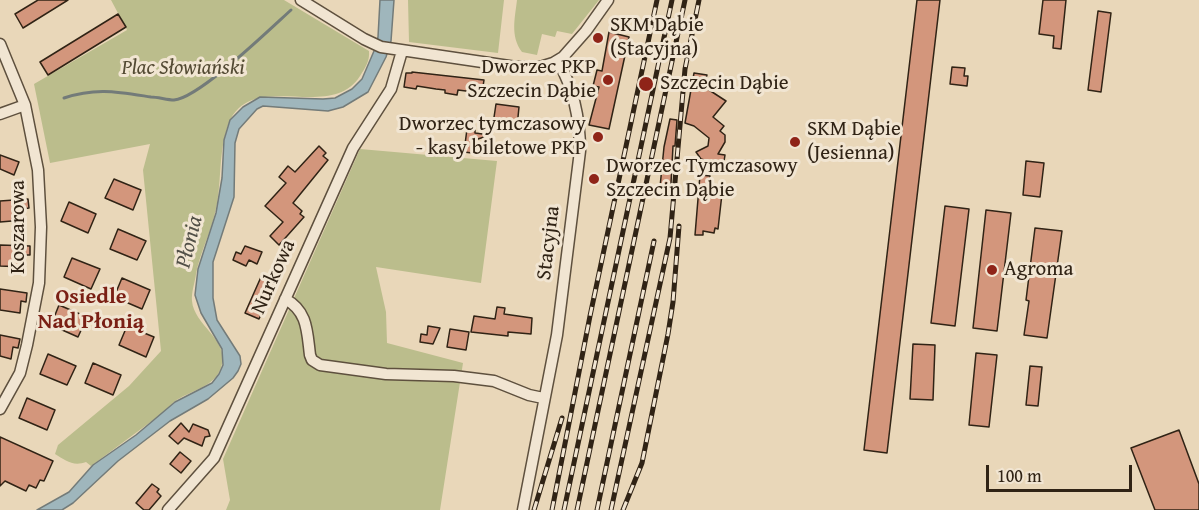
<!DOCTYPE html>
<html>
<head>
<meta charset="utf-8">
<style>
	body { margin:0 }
	#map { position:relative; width:1199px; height:510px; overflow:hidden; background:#e9d7b9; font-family:"Gentium Book Plus",serif }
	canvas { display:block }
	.scale { position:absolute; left:986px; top:465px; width:146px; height:27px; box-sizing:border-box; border:3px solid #302315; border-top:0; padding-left:8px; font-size:18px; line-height:21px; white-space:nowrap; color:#302315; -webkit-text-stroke:4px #f1e5d2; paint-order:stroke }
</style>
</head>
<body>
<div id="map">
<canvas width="1199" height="510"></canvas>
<div class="scale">100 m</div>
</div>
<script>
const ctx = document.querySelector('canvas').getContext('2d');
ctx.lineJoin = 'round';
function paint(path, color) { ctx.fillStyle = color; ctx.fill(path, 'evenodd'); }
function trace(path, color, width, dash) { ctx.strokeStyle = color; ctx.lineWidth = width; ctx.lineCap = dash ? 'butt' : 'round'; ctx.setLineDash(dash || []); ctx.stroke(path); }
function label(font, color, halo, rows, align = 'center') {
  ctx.font = font + ' "Gentium Book Plus",serif'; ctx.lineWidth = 6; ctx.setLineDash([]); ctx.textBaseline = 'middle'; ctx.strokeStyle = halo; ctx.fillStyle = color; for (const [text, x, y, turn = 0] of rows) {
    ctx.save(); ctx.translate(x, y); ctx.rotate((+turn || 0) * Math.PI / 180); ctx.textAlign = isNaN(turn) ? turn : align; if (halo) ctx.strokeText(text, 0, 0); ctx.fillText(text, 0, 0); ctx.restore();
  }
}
const green = new Path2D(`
	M111,0H284L369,51C370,61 365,68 360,76C330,124 247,65 227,128C218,155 222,185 215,213C210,234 200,253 196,274C195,282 191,293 192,301C194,325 228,339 222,364C217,388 189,390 174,402C170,405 167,409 164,412L91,466L86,462C73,467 65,460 55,454L58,445L129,386L161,351L143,170L150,144L50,163L34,84L127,30Z
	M408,0H504L498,53L409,42Z
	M517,0H599L572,34L557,31L555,37L542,34L537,55L522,52C510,36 515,18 517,0Z
	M360,149L497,161L481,283L376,267L386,312L387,343L463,363L440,510H226L230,500L223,459Z`);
const water = new Path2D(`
	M380,0H394L391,41L386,57L368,92L343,107L328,111L263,106L257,109L239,129L235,143L234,197L213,262V298L217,320L240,356L241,364L238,371L233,378L208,399L170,421L118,461L73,503L62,510H37L69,492L93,465L136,435L175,402L212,383L219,374L223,365L222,349L201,313L195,295L198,269L216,213L222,178L224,140L230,120L243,107L260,97L323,99L335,98L352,89L362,79L374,51L378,37Z`);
const stream = new Path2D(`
	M64,98C96,87 119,92 151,97C158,97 167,100 174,100C199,98 270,29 291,10`);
const building = new Path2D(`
	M38,0H68L23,28L15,14Z
	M917,0H940L887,453L864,450Z
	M1043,0H1066L1061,49L1053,48L1054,36L1039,34Z
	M1098,11L1111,13L1101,92L1088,90Z
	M118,14L126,27L48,75L40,62Z
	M609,32L629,37L609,129L589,125L599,87L593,86L597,70L602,71Z
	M952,67L965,68L964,76H968L967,86L950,84Z
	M412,72L484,80L482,93L458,90L457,95L445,93V90L436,89L417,86L416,89L404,87L406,73H412Z
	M694,73L707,75L704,84L707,85L706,88L726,101L713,117L724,126L720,131L725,135V142L718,154L725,155L723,168L710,166L711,162L701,159L696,152L708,146L709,138L694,126L685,123Z
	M496,104L519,107L517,127H512L505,130L500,125L493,124Z
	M670,119L677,120L675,146H673L671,183L660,187L664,147Z
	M467,129L475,130V133L490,135L472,141H474L472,153L464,152Z
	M319,146L326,153L323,156L328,160L293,203L302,211L300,214L304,217L279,245L270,236L283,222L265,206L286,183L279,177L288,166L295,172Z
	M0,155L19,162L14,175L0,169Z
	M1026,161L1044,163L1040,197L1023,195Z
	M700,175L710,176L709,185H723L718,229L715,228L714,233L703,231V235H695Z
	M114,179L141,190L133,210L105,198Z
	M28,199L29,208L23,209L24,220L0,222V201Z
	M69,202L96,214L88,233L61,221Z
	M945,206L969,209L955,326L931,323Z
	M986,210L1011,213L997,331L973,328Z
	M1035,228L1062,231L1047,338L1024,335L1029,301L1026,300Z
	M118,229L146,241L137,260L110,249Z
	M0,245L30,246V255H24V267L0,266Z
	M245,246L262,252L257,264L249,260L246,266L233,260L236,252L241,254Z
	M72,258L100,269L91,289L64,277Z
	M261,277L275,283L259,319L245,313Z
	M122,278L150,290L142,309L114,297Z
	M0,289L27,293L26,302L21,301L20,313L0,310Z
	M59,305L87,317L78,337L51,325Z
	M497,307L505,308L504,314L532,318L531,334L508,332V336L471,332L474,316L495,319Z
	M127,326L154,337L146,357L119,345Z
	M428,326L440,328L433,344L420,342L421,334L427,335Z
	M450,329L469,332L466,350L447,347Z
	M0,335L20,339L18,348L13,347L11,359L0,356Z
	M913,344L935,345L933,400L910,399Z
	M976,353L997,355L989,427L969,425Z
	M48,354L76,366L67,385L40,374Z
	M93,363L121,375L113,395L85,383Z
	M1030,366L1042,367L1038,406L1026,405Z
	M27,398L55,410L47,430L19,418Z
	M181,423L189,432L193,424L208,430L210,436L205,437L202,446L184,438L178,444L169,436Z
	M1179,430L1199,484V510H1155L1131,448Z
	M0,437L53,461L44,481L40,480L36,488L29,485L26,491L5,481L0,486Z
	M180,452L191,461L181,473L170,464Z
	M152,484L159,489L157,492L161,496L149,510H144L136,503Z`);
const minor = new Path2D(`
	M301,0L364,39L381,47L516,67H540L553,63L563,57L586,31L608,0
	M0,44L25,105L38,170L41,227L39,283L27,345L20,373L0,409
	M0,114L25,105
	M285,299C308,311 307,332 310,355L312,360L320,365L386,374L454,376L494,381L529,395L543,398
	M168,510L214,458L353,148L391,89L402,51
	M523,510L557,335L580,151C580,119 574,89 558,61`);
const rail = new Path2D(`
	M534,510L562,418
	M552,510L590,316L657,0
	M564,510L672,0
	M577,510L685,0
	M597,510L654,241
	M611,510L670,238L685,69L699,0
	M623,510L642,463L668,334L673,302L679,226`);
const markers = [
	[598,38,6,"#8f2418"],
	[608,80,6,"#8f2418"],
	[646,84,8,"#8f2418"],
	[598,137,6,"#8f2418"],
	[795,142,6,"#8f2418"],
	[594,179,6,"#8f2418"],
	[992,270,6,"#8f2418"]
];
const poiNames = [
	["SKM Dąbie",610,26],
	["(Stacyjna)",610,50],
	["Dworzec PKP",596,68,"right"],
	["Szczecin Dąbie",596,92,"right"],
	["Szczecin Dąbie",660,84],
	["Dworzec tymczasowy",586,125,"right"],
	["- kasy biletowe PKP",586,149,"right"],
	["SKM Dąbie",807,130],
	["(Jesienna)",807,154],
	["Dworzec Tymczasowy",606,167],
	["Szczecin Dąbie",606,191],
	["Agroma",1004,270]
];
const parkNames = [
	["Plac Słowiański",183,69]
];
const streetNames = [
	["Koszarowa",19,227,-90],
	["Stacyjna",549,243,-83],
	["Nurkowa",274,277,-66]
];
const waterNames = [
	["Płonia",190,242,-76]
];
const neighbourhoodNames = [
	["Osiedle",91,297],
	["Nad Płonią",91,322]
];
paint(green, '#bbbd8c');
paint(water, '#9fb6bc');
trace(water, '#737b79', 1.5);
trace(stream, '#737b79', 3);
paint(building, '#d3967c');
trace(building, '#302315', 1.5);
trace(minor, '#5e503e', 13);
trace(minor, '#f1e5d2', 10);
trace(rail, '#302315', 5);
trace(rail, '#f1e5d2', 3, [9]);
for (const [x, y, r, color] of markers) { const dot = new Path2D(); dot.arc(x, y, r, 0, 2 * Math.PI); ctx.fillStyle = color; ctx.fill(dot); trace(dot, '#f1e5d2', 2); }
label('21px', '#302315', '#f1e5d2', poiNames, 'left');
label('italic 21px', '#534a33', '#f1e5d2', parkNames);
label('21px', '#302315', '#f1e5d2', streetNames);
label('italic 22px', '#514f47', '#f1e5d2', waterNames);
label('bold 22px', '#7a1f14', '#f1e5d2', neighbourhoodNames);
</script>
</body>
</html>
